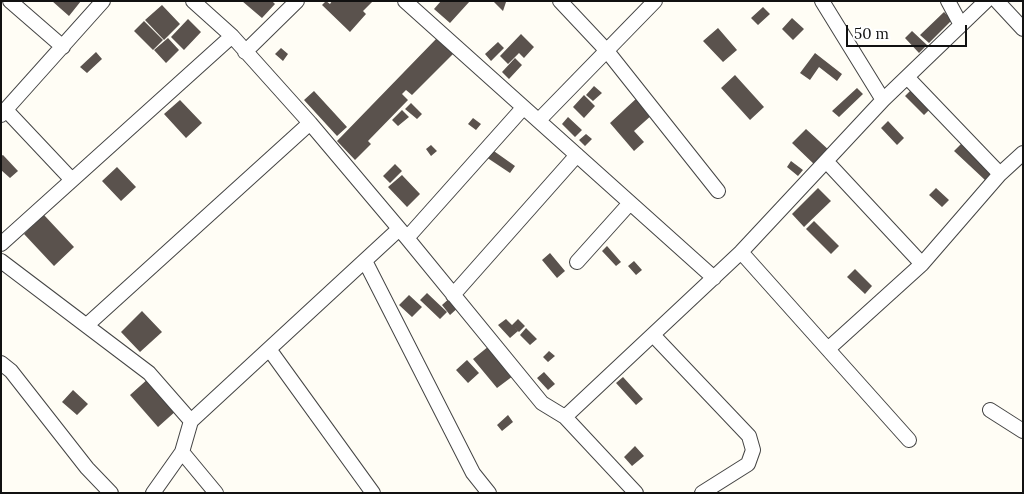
<!DOCTYPE html>
<html>
<head>
<meta charset="utf-8">
<style>
	body { margin:0 }
	#map { position:relative; width:1024px; height:494px; overflow:hidden; background:#fffdf5; font-family:Lora,serif }
	canvas { display:block }
	.frame { position:absolute; inset:0; border:2px solid #111; pointer-events:none }
	.scale { position:absolute; left:846px; top:25px; width:121px; height:22px; box-sizing:border-box; border:2px solid #111; border-top:0; padding-left:6px; font-size:15px; line-height:18px; white-space:nowrap; color:#111; -webkit-text-stroke:4px #fff; paint-order:stroke }
</style>
</head>
<body>
<div id="map">
<canvas width="1024" height="494"></canvas>
<div class="frame"></div>
<div class="scale">50 m</div>
</div>
<script>
const ctx = document.querySelector('canvas').getContext('2d');
ctx.lineJoin = 'round';
function paint(path, color) { ctx.fillStyle = color; ctx.fill(path, 'evenodd'); }
function trace(path, color, width, dash) { ctx.strokeStyle = color; ctx.lineWidth = width; ctx.lineCap = dash ? 'butt' : 'round'; ctx.setLineDash(dash || []); ctx.stroke(path); }
const building = new Path2D(`
	M52,1H81L69,16Z
	M242,1H272L275,4L262,18Z
	M326,1L330,4L332,1H373L363,11L366,14L350,32L322,5Z
	M441,1H470L450,23L434,9Z
	M493,1H505L506,2L503,11Z
	M162,5L180,24L164,40L145,20Z
	M763,7L770,14L758,25L751,18Z
	M944,12L952,20L929,43L920,35Z
	M792,18L804,29L793,40L782,29Z
	M188,19L201,32L184,50L171,37Z
	M144,21L163,40L153,50L134,31Z
	M718,28L737,50L723,62L703,41Z
	M912,31L927,45L919,53L905,38Z
	M521,34L534,47L524,58L519,53L508,64L500,56Z
	M168,38L179,50L166,63L154,50Z
	M437,38L453,54L412,95L406,90L402,94L408,100L368,141L371,144L355,160L337,141Z
	M498,42L504,48L491,61L485,54Z
	M281,48L288,54L283,61L275,54Z
	M96,52L102,59L87,73L80,67Z
	M815,53L842,74L837,81L819,67L810,80L800,73Z
	M515,58L522,65L509,79L502,72Z
	M735,75L764,107L750,120L721,88Z
	M594,86L602,93L593,101L586,95Z
	M857,88L863,94L839,117L832,111Z
	M911,90L930,109L924,115L905,96Z
	M314,91L347,127L337,136L304,100Z
	M584,95L595,106L584,118L573,107Z
	M638,97L653,114L634,131L644,142L634,151L610,123Z
	M180,100L202,123L186,138L164,114Z
	M411,103L422,114L417,119L405,109Z
	M402,110L409,117L398,126L392,120Z
	M568,117L582,130L575,137L562,124Z
	M473,118L481,124L476,130L468,124Z
	M888,121L904,138L897,145L881,128Z
	M806,129L831,152L817,167L792,143Z
	M586,134L592,139L585,146L579,140Z
	M961,144L992,172L985,180L954,151Z
	M431,145L437,151L431,156L426,149Z
	M491,149L515,166L510,173L486,157Z
	M3,155L18,171L10,178L1,170V156Z
	M791,161L803,170L798,176L787,167Z
	M395,164L402,171L390,183L383,176Z
	M117,167L136,187L121,201L102,181Z
	M402,175L420,194L407,207L388,187Z
	M818,188L831,201L804,227L792,214Z
	M936,188L949,200L942,207L929,195Z
	M44,215L74,247L54,266L24,234Z
	M814,221L839,246L831,254L806,229Z
	M607,246L621,262L616,266L602,251Z
	M550,253L565,271L557,278L542,260Z
	M634,261L642,270L636,275L628,266Z
	M855,269L872,286L865,294L847,277Z
	M427,293L447,312L440,319L420,300Z
	M409,295L422,307L412,317L399,305Z
	M452,296L460,306L450,315L442,305Z
	M142,311L162,332L140,352L121,332Z
	M506,319L512,325L518,319L525,326L519,332L514,327L518,331L510,338L498,325Z
	M526,328L537,339L530,345L520,335Z
	M489,346L513,376L497,388L473,359Z
	M549,351L555,356L548,362L543,357Z
	M467,360L479,373L468,383L456,370Z
	M544,372L555,384L548,390L537,378Z
	M623,377L643,399L636,405L616,383Z
	M149,378L177,410L158,427L130,395Z
	M73,390L88,404L77,415L62,402Z
	M508,415L513,422L502,431L497,425Z
	M635,446L644,456L632,466L624,457Z`);
const street = new Path2D(`
	M10,1L63,47
	M193,1L232,36L310,123L407,238L542,403L565,417L636,493
	M405,1L714,278
	M560,1L607,51L718,191
	M822,1L883,100
	M948,1L961,25
	M997,1L1023,29
	M245,52L297,1
	M907,77L1000,174
	M6,110L72,180
	M1,115L103,1
	M539,120L655,1
	M826,161L922,264
	M407,238L523,108
	M1,244L232,36
	M741,252L909,440
	M1,261L149,373L191,421L182,452L153,493
	M365,261L473,473L489,493
	M577,262L630,203
	M453,295L577,155
	M87,325L310,123
	M654,336L749,436L753,450L748,464L702,493
	M269,349L373,493
	M828,349L922,264L1000,174L1023,153
	M1,363L11,371L87,468L111,493
	M990,410L1023,431
	M565,417L741,252L883,100L986,1
	M191,421L399,229
	M182,452L216,493`);
paint(building, '#5a524d');
trace(street, '#444', 16);
trace(street, '#fff', 14);
</script>
</body>
</html>
